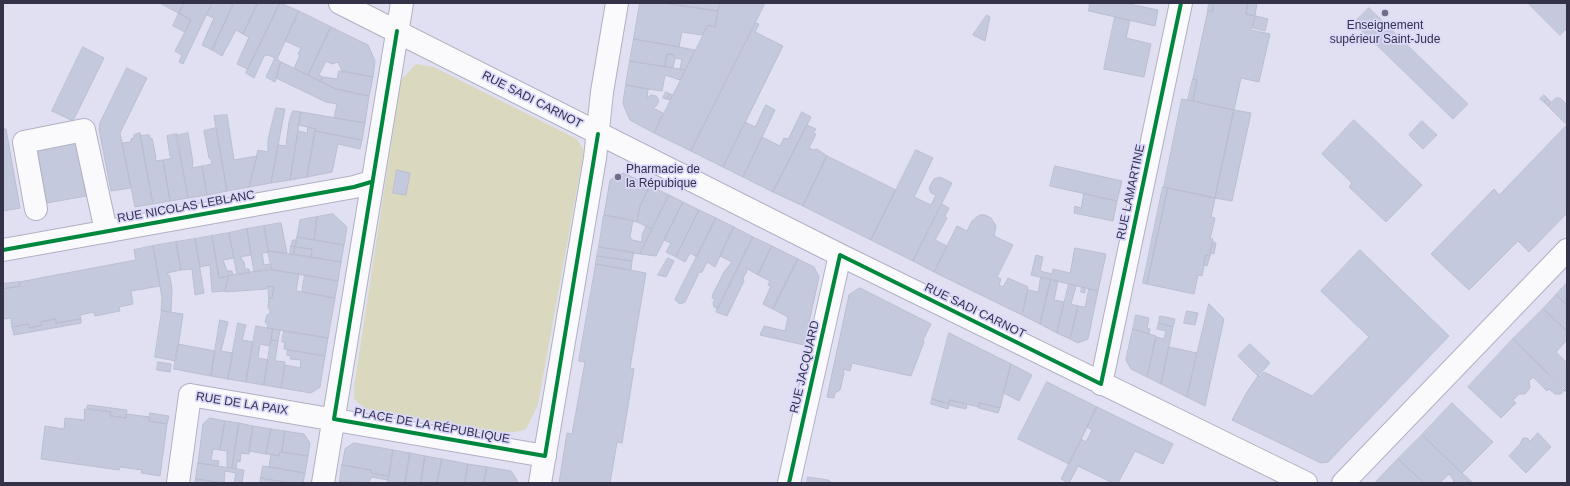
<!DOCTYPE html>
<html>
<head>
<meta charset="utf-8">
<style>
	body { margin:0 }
	#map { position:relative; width:1570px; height:486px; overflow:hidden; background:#e1e0f3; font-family:Helvetica,sans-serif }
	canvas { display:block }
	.frame { position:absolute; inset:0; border:4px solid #343249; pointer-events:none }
</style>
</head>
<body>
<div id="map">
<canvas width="1570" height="486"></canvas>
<div class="frame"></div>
</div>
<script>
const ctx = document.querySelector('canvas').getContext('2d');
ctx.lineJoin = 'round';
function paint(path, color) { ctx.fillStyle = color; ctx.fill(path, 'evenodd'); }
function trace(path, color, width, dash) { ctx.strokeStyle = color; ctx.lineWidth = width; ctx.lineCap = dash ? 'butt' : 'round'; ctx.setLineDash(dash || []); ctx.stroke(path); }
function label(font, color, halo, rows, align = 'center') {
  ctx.font = font + ' Helvetica,sans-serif'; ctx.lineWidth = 3.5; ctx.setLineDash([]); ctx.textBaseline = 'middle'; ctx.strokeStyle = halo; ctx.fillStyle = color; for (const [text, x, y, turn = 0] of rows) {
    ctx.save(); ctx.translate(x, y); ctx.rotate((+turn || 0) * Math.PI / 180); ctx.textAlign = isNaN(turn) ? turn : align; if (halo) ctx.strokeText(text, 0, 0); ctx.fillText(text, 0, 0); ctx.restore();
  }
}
const green = new Path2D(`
	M416,64L434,67L577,139L584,150L538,405L526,429L516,432L494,433L365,409L354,399V387L401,80Z`);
const building = new Path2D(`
	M160,3H184L179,13Z
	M184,3H212L183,64L179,62L182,55L175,51L191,20L179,13Z
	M212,3H234L212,50L202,45L214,18L207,15Z
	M234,3H258L243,34L236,30L222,56L212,50Z
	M258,3H280L248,69L237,64L249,37L243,34Z
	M280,3L299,11L277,59L281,62L275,82L266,77L275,58L268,55L264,56L254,78L246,73Z
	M640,3H664L718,11L715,27L708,25L702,35L682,32L679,47L634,39Z
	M664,3H720L718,11Z
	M720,3H765L691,151L654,133L708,25L715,27Z
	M1090,3H1124L1158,10L1155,26L1089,11Z
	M1209,3H1214L1212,12L1208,10Z
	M1214,3H1248L1246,14L1255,16L1251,30L1270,34L1259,82L1241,78L1234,110L1193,101L1197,80L1193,79L1208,10L1212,12Z
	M1248,3H1257L1255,16L1246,14Z
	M1528,3H1567V28L1560,35Z
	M1369,8L1468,104L1453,119L1354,23Z
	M299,11L331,27L308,75L294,68L300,55L298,54L301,48L285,41Z
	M179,13L191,20L185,32L173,26Z
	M987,15L990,17L985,41L973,35Z
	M1256,16L1268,19L1265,31L1253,28Z
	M1115,17L1130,20L1126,38L1151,44L1144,77L1104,69Z
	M756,23L759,24L755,32L783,46L723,167L691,151Z
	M331,27L368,45L375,61L373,77L342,71L338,62L332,64L326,61L319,75L323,77L320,81L308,75Z
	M634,39L679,47L695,50L685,70L680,69L682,59L675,58L673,54H667L665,67L630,61Z
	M83,47L104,58L73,121L52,111Z
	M667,54H673L675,58L673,68L665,67Z
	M630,61L680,69L685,70L680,80L665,75L662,91L648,89L626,85Z
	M281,62L336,89L369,96L365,123L334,118L337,104L326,102L276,78Z
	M127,68L147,78L120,133L131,188L111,191L99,129L100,123Z
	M339,71L373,77L369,96L336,89L320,81L323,77L337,79Z
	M1193,79L1197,80L1193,101L1188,100Z
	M626,85L648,89L647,98L651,95L656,96L659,100L657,105L653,108L663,113L654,133L630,120L623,104Z
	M666,92L670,94L667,99L663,98Z
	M670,94L673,95L670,100L667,99Z
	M1544,95L1548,99L1544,102L1540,99Z
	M1556,98H1560L1567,105V125L1548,106Z
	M1182,99L1234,110L1215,198L1164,187Z
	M1548,99L1551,102L1548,106L1544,102Z
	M766,105L775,110L743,177L723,167L745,122L755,127Z
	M276,108L285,109L271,183L249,187L258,150L268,152V140Z
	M1234,110L1251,113L1232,201L1215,198Z
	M293,111L301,112L290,180L271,183L278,145L286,146L289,122Z
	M301,112L365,123L362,140L315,131L316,129L299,125Z
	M802,112L811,117L773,192L743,177L762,137L780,146L784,138L788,139Z
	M227,115L234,160L257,156L249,187L227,191L214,116Z
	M1354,120L1422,185L1386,222L1349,187L1352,183L1322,154Z
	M1422,121L1437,135L1423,149L1409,135Z
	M807,125L816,129L813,133L816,134L809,148L814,150L817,149L827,156L803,206L773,192Z
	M1567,125V213L1529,252L1518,241L1469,290L1431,254L1494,189L1499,195Z
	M308,127L316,129L307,177L290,180L298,131L307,133Z
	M216,128L227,191L207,195L202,166L212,164L211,159L209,158L204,131Z
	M3,129H6L20,208L3,211Z
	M315,131L362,140L360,149L338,144L332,172L307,177Z
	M140,133L153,204L135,207L122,143L131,142V139L134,138V135Z
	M188,133L193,162L192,168L202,166L207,195L188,198L176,136Z
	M177,134L188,198L170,201L163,160L173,158L170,156L167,136Z
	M149,135L150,139L152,138L156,158L155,161L163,160L170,201L153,204L140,136Z
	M76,141L86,196L47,203L37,149Z
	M916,150L933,158L914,197L931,205L936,195L931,193L929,188L934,179L940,177L952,183L913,261L871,240Z
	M827,156L896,190L871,240L803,206Z
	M1055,166L1122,181L1117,201L1050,186Z
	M397,170L410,173L406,195L393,193Z
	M624,173L650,186L640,206L637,222L604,215L610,180Z
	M650,186L669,195L652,229L637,222L640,206Z
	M1163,187L1168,188L1147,284L1143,283Z
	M1168,188L1215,198L1211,217L1215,218L1210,239H1213L1210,256L1206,255L1202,276L1198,275L1194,294L1147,284Z
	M1084,194L1117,201L1113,221L1074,213L1075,206L1081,208Z
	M669,195L683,202L656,256L640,254Z
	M683,202L699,210L676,257L666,252L671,243L664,240Z
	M942,204L949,208L945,216L947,218L935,240L947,246L934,272L913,261Z
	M699,210L716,218L697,257L690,253L685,262L676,257Z
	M333,214L347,227L344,245L314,240L317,217Z
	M604,215L633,220L630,237L632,240L642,242V235L646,226L652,229L640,254L599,247Z
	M980,215H985L991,218L996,226L994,236L1013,245L997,277L1001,279L999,285L1003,287L1008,278L1028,287L1022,315L934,272L957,226L967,231L972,221Z
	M317,217L314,240L297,237L300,220Z
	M716,218L734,227L715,267L707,262L702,272L698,273V275L685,302L680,304L675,300Z
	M281,223L287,253L268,251L264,226Z
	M264,226L269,252L262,253L264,265L270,264L272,270L254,272L247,229Z
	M734,227L753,237L718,309L714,307L713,303L715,299L712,298L713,294L724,272L732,262L720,256Z
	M247,229L251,255L240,257L244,262L245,269H249L250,273L237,275L229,233Z
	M229,233L234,258L223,260L227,271H232L233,275L219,278L212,236Z
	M212,236L219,278L228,276L225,291L212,292L210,265L200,267L195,239Z
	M297,237L344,245L341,262L311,257L312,249L295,247Z
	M753,237L772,246L758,275L746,268L747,271L743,278L744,281L727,316L716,312Z
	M195,239L204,293L195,295L192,269L181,270L176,242Z
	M293,240H297L295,247L291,246Z
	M176,242L181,270L167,273L170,277L172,289L171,312L161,311L162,298L153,246Z
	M1213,242L1216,243L1214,254L1210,253Z
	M153,246L160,286L131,291L133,304L119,307L120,311L95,316L94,312L80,315L81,319L56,323V319L41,322L42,325L29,328L28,324L12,327L11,318L3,319V289L20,286L19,282L136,260L134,250Z
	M291,246L295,247L294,254H290Z
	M772,246L798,259L773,309L763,304L771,286L768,285L770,281L758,275Z
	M295,247L312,249L311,257L294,254Z
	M599,247L634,252L632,261L597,256Z
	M1075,248L1106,254L1098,291L1031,275L1036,255L1043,257L1040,271L1052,274L1053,269L1070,273Z
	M1360,250L1449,336L1328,462L1321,463L1232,420L1247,392L1258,376L1259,377L1264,372L1312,396L1369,337L1321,291Z
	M268,251L341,262L338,281L272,270Z
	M1206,255L1210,256L1207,266L1204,265Z
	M597,256L632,261L631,270L596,264Z
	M668,258L674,261L666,277L658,275Z
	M798,259L814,267L819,277L804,345L760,335L764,326L785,331L788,317L773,309Z
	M596,264L646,273L630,368L634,369L622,443L617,442L610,483H559L567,433L572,434L585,362L579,361Z
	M270,269L299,274L296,291L335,298L328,338L267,328L268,325L265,322L267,315L270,313V310L268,308L269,298H272L274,287L268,286L266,289L225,292L228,276Z
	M305,275L338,281L335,298L302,292Z
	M1041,277L1051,279L1040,324L1022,315L1028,290L1038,292Z
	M1051,279L1058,281L1054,300L1064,302L1057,333L1040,324Z
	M19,282L20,286L3,289V284Z
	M1567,283V305L1556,295Z
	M1069,284L1076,286L1071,304L1078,306L1070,339L1057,333Z
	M268,286L274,287L272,298H269Z
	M1082,287L1085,288V293L1081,292Z
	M860,288L931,324L923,340L924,342L911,376L852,363L850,371L843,369L844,373L840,390L835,393L834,398L827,397L849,295Z
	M1089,289L1098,291L1088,339L1078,343L1070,339L1078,306L1085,307Z
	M1556,295L1567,305V331L1543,309Z
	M1209,304L1224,319L1205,406L1187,397Z
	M1543,309L1567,331V340L1556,352L1567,363V393L1513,339Z
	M162,311L183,314L176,361L155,357Z
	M1187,311L1198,313L1195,325L1184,323Z
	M1136,315L1149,318L1147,328L1150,329L1149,334L1133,329Z
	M1160,316L1175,319L1173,327L1159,323Z
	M56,319V323L81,319V323L14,335L12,327L28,324L29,328L42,325L41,322Z
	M220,320L228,322L221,351L233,353L228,379L211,376Z
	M238,323L246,325L242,340L253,342L246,382L228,379Z
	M1159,323L1173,327L1161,384L1147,377L1156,337L1164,339L1166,331L1157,329Z
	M256,326L273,329L270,346L260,344L258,358L268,360L264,385L246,382Z
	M273,329L280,330L278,341L271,340Z
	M1133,329L1156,336L1147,377L1131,369L1126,360Z
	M284,331L328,338L325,356L284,349L285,342H282Z
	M949,333L1011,364L1000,408L980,403L979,407L950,400L949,404L932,399Z
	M1513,339L1565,389L1561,394H1555L1549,389L1547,391L1533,377L1529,381L1530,388L1525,394H1519L1513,400L1516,403L1501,418L1468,387Z
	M271,340L278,341L275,361L285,362L281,388L264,385Z
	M178,344L215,351L211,376L174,369Z
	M1250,344L1270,363L1258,376L1238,356Z
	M1169,347L1197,353L1187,397L1161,384Z
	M288,350L325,356L320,387L311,393L281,388L285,365L300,368L301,360L290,359L291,356L287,355Z
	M158,362L171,364L170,372L157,370Z
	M1011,364L1032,375L1019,401L1004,393Z
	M1047,382L1097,407L1069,464L1018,439Z
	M932,399L949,404L948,409L931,404Z
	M950,400L967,404L966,409L949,405Z
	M980,403L1000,408L998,413L979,408Z
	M1452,403L1493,442L1462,473L1422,435Z
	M88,405L127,410L126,418L110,416L111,412L87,408Z
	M1097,407L1173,444L1163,464L1135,451L1118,483H1113L1078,466L1069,483L1061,479L1081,439L1086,442L1092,430L1087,427Z
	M85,409L111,412L110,416L126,418V414L150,417L149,421L167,424L160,476L141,473L142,470L120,467L119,470L41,459L45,426L64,429L65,418L84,420Z
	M150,413L169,416L167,424L149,421Z
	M210,418L225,421L220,450L213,449L211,460L219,461L218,466L198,463L203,424Z
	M225,421L239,423L232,468L227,467V451L220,450Z
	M239,423L253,426L249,454L241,453L240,462L237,461L236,469L232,468Z
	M253,426L271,429L266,454L249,451Z
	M271,429L285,431L282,452H280L279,456L266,454Z
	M285,431L304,434L310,443L308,456L282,452Z
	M1538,433L1551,447L1526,473L1509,456L1520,444L1523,438H1527L1530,441Z
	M1422,435L1462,473L1473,483H1454L1453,479L1449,474L1440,483H1424L1398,459Z
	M354,443L393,450L389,476L371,473V470L342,465L345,449Z
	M393,450L410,453L405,483H388Z
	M280,452L308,456L305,473L269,467L271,454L279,456Z
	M410,453L425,456L421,483H405Z
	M425,456L442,459L437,483H421Z
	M442,459L468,464L465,483H437Z
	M1398,459L1424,483H1375Z
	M198,463L244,470L242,483H234L236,473L225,471L224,483L196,479Z
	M468,464L487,467L484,483H465Z
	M342,465L371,470V473L389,476L388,480L371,477L369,483L340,481Z
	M263,466L305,473L303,483H290L261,478Z
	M487,467L511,471L517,480V483H484Z
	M808,477L828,480L832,483H807Z
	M261,478L265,479L290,483H260Z
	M196,479L224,483H226H195Z
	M340,481L354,483H340Z`);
const minor = new Path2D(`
	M340,3L840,255L1306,483
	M36,209L24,142L84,130L106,231
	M3,250L354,187L371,182
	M1101,384L1181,3
	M178,483L190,395L545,456
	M323,483L402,3
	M540,483L595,158L602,92L617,3
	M789,483L840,255`);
const major = new Path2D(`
	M1343,483L1567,250`);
const cycleway = new Path2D(`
	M397,31L334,419L545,456L598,134
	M3,250L354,187L371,182
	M789,483L840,255L1101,384L1181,3`);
const markers = [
	[1385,13,4,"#716f84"],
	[618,177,4,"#716f84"]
];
const poiNames = [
	["Enseignement",1385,26],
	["supérieur Saint-Jude",1385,40],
	["Pharmacie de",626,170,"left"],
	["la Répubique",626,184,"left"]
];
const streetNames = [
	["RUE SADI CARNOT",532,100,27],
	["RUE LAMARTINE",1131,192,-78],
	["RUE NICOLAS LEBLANC",186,207,-10],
	["RUE SADI CARNOT",975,311,26],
	["RUE JACQUARD",805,367,-77],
	["RUE DE LA PAIX",242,404,9],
	["PLACE DE LA RÉPUBLIQUE",432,426,10]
];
paint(green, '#dad9bf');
paint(building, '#c5c9de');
trace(building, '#babed0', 1);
trace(minor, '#b1b0c2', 24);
trace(major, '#b1b0c2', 24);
trace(minor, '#fafafd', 22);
trace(major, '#fafafd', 22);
trace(cycleway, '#00873e', 4);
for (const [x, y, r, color] of markers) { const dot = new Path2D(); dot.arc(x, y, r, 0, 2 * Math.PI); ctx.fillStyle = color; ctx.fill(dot); trace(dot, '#dad8fb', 1.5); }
label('12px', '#343249', '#dad8fb', poiNames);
label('12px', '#343249', '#dad8fb', streetNames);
</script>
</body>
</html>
